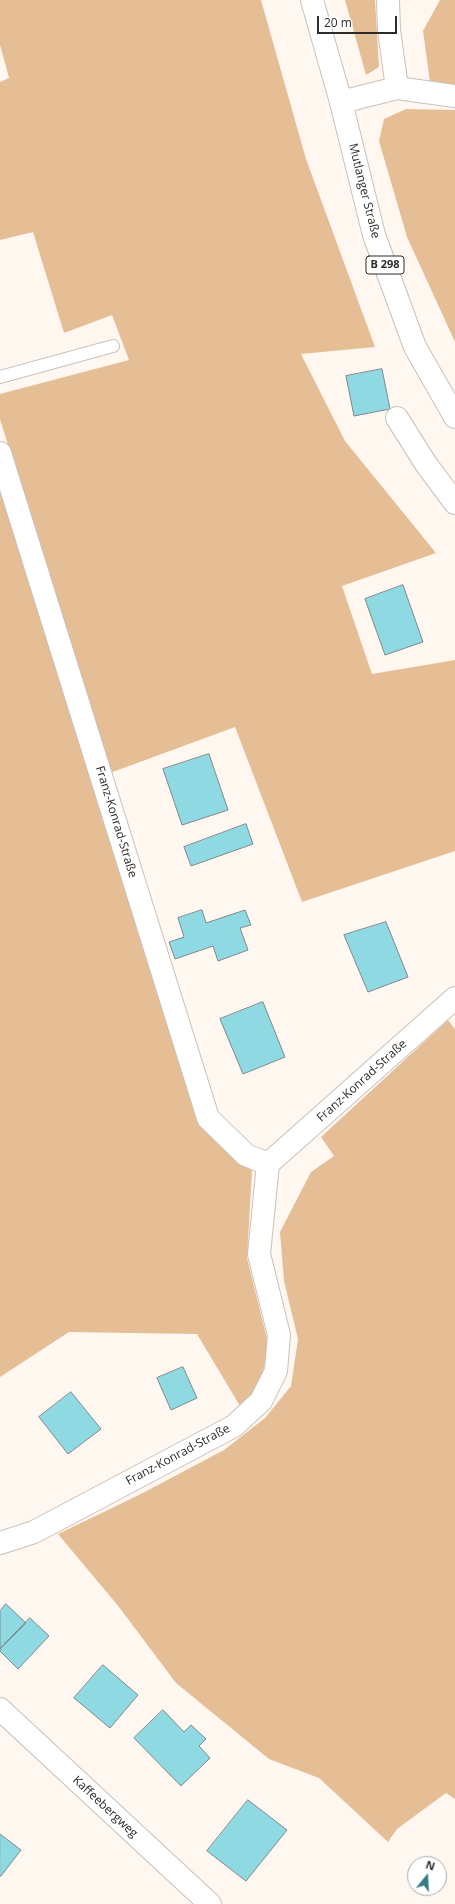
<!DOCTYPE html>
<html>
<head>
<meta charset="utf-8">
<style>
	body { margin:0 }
	#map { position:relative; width:455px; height:1904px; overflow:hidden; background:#fff7f0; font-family:"Open Sans",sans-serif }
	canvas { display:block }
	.north { position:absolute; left:407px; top:1856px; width:40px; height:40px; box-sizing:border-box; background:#fff; border:1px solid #abaaa9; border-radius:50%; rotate:18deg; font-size:11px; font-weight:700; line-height:16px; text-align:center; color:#2e2b28 }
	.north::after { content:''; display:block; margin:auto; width:14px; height:18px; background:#357c85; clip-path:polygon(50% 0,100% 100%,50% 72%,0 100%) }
	.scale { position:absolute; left:317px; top:16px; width:80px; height:18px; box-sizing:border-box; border:2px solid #2e2b28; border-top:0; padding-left:5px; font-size:12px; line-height:14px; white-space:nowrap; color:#2e2b28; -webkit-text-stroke:3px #fff; paint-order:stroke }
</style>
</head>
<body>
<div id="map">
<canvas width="455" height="1904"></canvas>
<div class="north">N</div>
<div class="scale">20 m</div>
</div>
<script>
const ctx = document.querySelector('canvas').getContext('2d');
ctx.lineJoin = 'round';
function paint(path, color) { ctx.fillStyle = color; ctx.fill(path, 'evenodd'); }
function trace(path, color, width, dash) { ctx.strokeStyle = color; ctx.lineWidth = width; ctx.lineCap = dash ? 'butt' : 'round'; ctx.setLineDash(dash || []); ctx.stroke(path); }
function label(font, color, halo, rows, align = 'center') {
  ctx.font = font + ' "Open Sans",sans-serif'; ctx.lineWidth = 3.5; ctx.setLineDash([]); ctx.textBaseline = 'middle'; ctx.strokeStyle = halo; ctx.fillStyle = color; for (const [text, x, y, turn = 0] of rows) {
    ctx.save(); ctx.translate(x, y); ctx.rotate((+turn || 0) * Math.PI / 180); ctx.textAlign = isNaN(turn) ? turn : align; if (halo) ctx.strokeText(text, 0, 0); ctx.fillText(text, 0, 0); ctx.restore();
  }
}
const green = new Path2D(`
	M0,0H261L306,159L375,347L301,354L345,441L436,553L342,586L372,674L455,660V851L302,902L235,727L110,773L0,419V394L129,360L112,315L64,333L33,232L0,240V82L9,78L0,45Z
	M345,0H375L379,67L366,75Z
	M440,0H455V89L430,82L423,31Z
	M406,109L455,110V342L407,237L379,141L384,119Z
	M0,484L215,1133L252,1171L247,1258L268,1343L261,1384L240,1406L197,1334L69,1332L0,1377Z
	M448,1020L455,1029V1799L446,1793L397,1829L388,1842L319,1778L269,1759L176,1683L119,1607L58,1534L139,1495L224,1450L265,1418L291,1386L298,1339L284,1281L280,1232L311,1172L334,1156L321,1137Z`);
const building = new Path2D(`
	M382,369L390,409L354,416L346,376Z
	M403,585L423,642L385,655L365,599Z
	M209,754L228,810L182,825L163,769Z
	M246,824L253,844L191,866L184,847Z
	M202,910L206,923L245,910L251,925L240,928L248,950L218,961L213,946L175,959L169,942L184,937L178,918Z
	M386,922L408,977L368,992L344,935Z
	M263,1002L285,1057L243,1074L220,1019Z
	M183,1367L197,1398L171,1410L157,1378Z
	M71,1392L101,1429L68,1454L39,1417Z
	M6,1604L26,1623L0,1649V1611Z
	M30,1618L49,1636L18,1669L0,1651V1649Z
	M103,1665L138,1695L110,1728L74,1698Z
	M163,1710L184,1732L191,1725L206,1739L199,1746L210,1758L181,1786L134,1738Z
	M248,1800L287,1830L246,1881L207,1851Z
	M0,1834L21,1850L1,1876H0Z`);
const lane = new Path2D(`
	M0,377L113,346`);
const street = new Path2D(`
	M388,0L389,30L397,88
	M341,102L397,88L455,96
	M397,418L426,464L455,503
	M0,453L208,1118L246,1155L268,1164
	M0,1543L34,1532L234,1426L261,1401L276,1371L279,1335L259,1254L268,1164L455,998
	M0,1709L210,1904`);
const primary = new Path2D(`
	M312,0L341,102L374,235L415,347L455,417`);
const shields = [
	[385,265,38]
];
const shieldNames = [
	["B 298",385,265]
];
const streetNames = [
	["Mutlanger Straße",364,191,76],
	["Franz-Konrad-Straße",116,822,73],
	["Franz-Konrad-Straße",362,1081,-42],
	["Franz-Konrad-Straße",178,1455,-28],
	["Kaffeebergweg",105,1807,43]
];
paint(green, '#e5be96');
paint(building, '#8ed9e2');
trace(building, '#7e898b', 1);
trace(lane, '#c9c1ba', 14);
trace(street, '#c9c1ba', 24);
trace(primary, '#c9c1ba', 24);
trace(lane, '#fff', 12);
trace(street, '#fff', 22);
trace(primary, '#fff', 22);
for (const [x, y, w] of shields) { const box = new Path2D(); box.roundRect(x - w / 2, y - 9, w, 18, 3); ctx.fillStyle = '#fff'; ctx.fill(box); trace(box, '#2e2b28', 1); }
label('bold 11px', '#2e2b28', null, shieldNames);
label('12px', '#2e2b28', '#fff', streetNames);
</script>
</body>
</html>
